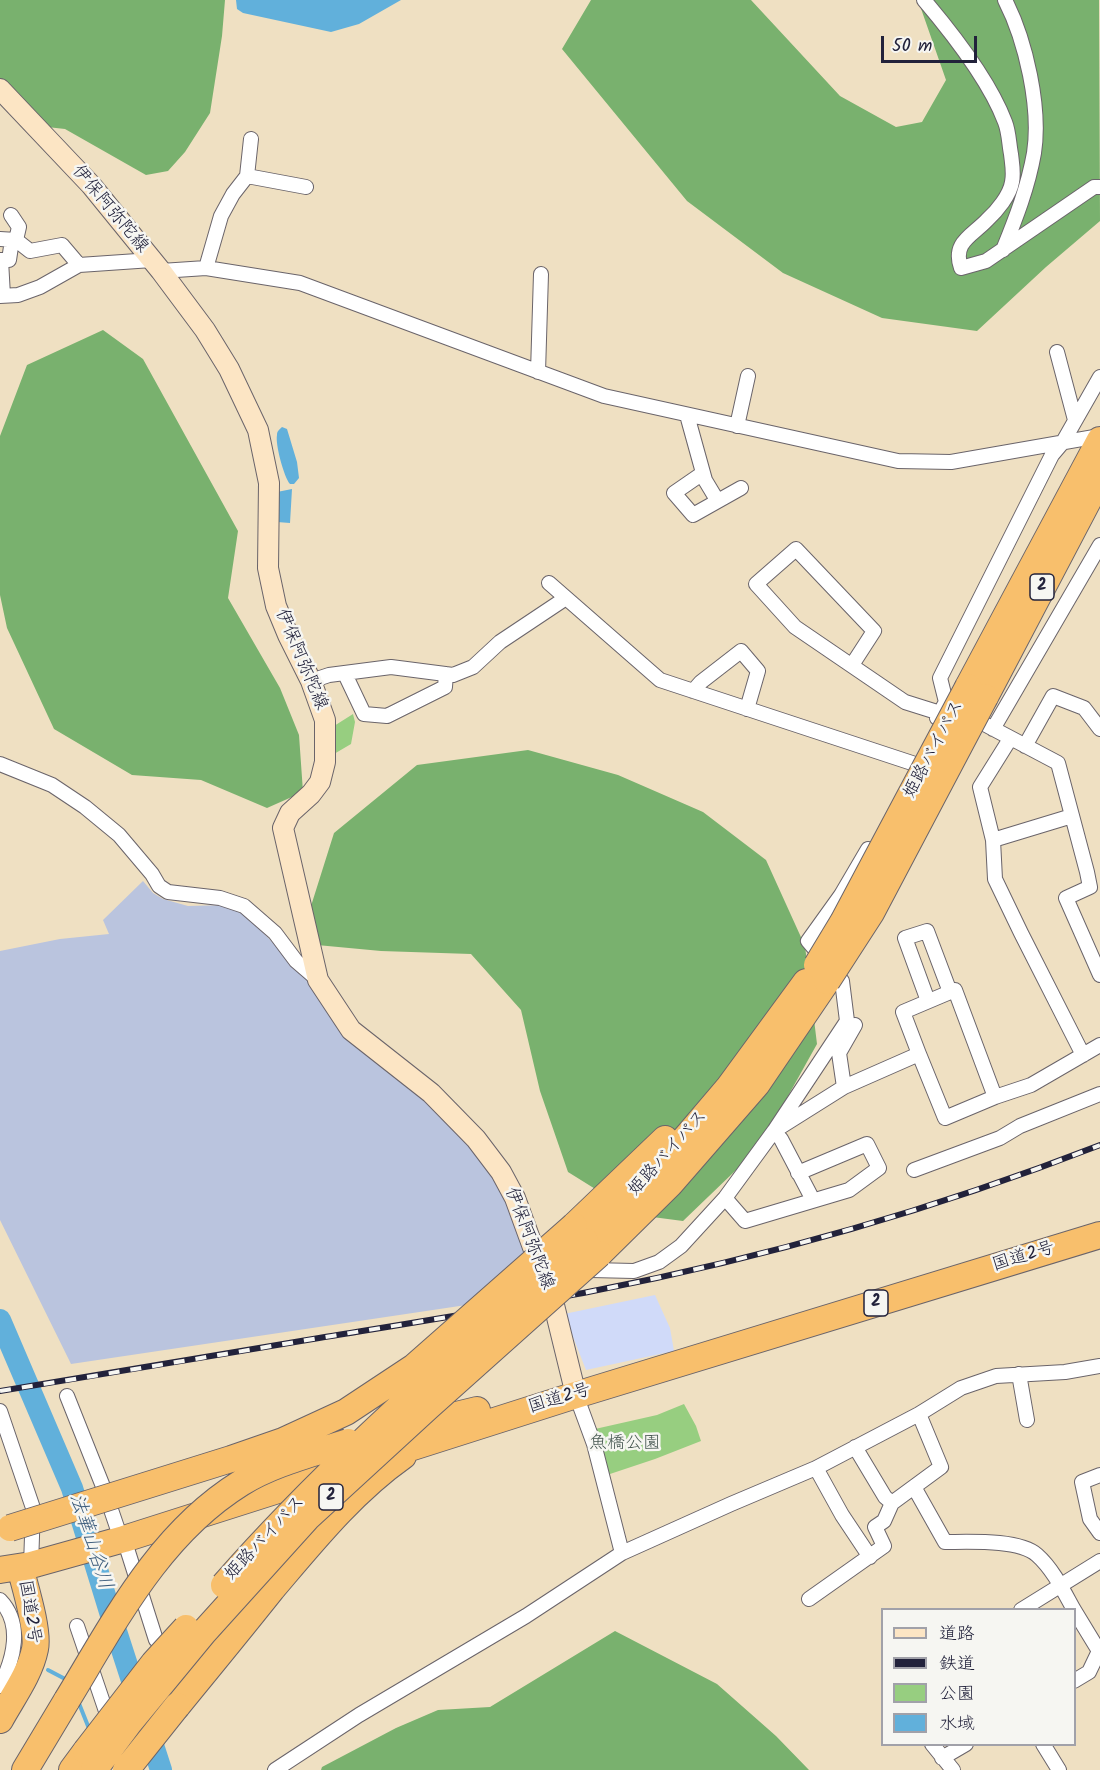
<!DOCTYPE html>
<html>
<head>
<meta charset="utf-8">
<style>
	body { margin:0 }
	#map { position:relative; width:1100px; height:1770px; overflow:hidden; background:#efe0c2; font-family:Kalam,"Klee One",sans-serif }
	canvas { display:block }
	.legend { position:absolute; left:881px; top:1608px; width:195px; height:138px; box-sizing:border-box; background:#f6f6f2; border:2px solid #a1a1a9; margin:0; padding:8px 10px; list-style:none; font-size:18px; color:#22223b }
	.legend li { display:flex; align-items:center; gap:12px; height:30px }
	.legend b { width:30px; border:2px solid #a1a1a9 }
	.scale { position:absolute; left:881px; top:36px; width:96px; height:27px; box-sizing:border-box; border:3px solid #22223b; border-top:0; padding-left:8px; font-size:18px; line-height:21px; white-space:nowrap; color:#22223b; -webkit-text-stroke:4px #f6f6f2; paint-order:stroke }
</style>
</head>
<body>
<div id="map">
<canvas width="1100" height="1770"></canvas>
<ul class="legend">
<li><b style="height:8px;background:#fce5c4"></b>道路</li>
<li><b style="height:8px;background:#22223b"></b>鉄道</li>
<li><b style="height:16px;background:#97ce80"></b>公園</li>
<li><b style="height:16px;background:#61b0db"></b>水域</li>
</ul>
<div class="scale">50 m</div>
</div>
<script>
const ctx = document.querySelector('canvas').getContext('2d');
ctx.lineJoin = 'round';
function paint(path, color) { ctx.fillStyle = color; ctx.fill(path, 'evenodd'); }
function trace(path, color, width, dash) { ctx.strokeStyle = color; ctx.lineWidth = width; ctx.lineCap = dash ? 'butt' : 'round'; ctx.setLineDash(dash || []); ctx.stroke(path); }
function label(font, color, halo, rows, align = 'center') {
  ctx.font = font + ' Kalam,"Klee One",sans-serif'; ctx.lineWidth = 5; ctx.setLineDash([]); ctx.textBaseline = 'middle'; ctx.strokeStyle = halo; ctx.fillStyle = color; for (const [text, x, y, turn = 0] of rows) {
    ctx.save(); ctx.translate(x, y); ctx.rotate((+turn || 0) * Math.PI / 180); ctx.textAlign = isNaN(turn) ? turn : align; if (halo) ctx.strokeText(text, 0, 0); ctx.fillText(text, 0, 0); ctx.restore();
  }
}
const built = new Path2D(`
	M655,1295L670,1328L674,1351L586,1370L564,1314Z`);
const industrial = new Path2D(`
	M143,881L153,893L163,899L188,906L227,905L249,918L481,1158L503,1193L530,1252L473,1304L71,1364L0,1220V951L60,939L109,934L103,920Z`);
const green = new Path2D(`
	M353,714L355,722L351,744L334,754V726Z
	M684,1404L696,1426L701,1441L655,1459L607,1475L595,1429L657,1415Z`);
const forest = new Path2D(`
	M0,0H225L222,36L210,113L185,152L168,171L146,175L65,129L47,127L23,106L0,79Z
	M591,0H751L840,96L896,127L922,122L946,80L918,0H1099L1100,221L1046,267L977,331L882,318L783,273L687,201L562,49Z
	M103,330L143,359L238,531L228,598L280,688L299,735L303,792L267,808L201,780L132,775L54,729L7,628L0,595V436L27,365Z
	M528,750L618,775L703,812L766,860L805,946L817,1044L759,1148L683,1221L637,1215L568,1172L540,1091L521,1010L471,954L381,951L317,945L311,906L334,833L417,765Z
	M615,1631L717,1684L776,1736L809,1770H321L322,1767L396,1728L438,1710L490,1707Z`);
const water = new Path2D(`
	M236,0H401L359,24L331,32L243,13L237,9Z
	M282,427L287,429L297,462L299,478L294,484H290C284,477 275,444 277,435C277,431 279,430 282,427Z
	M292,489L290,523L277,522V492Z`);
const stream = new Path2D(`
	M48,1670L69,1681
	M78,1701L90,1731`);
const river = new Path2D(`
	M0,1320L72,1488L114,1625L161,1770`);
const street = new Path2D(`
	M924,0C952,33 990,82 1005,122C1009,132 1009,144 1011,154C1012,163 1014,173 1012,182C1010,195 997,211 987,220C972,236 952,242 961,268L986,261L1094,187H1100
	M247,176L306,187
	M11,215L19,227L16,240
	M0,239L16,240L30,251L62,245L79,265
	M1003,250C1016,218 1028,187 1034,153C1041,108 1026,41 1005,0
	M206,268L221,216L233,194L247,176L251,139
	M161,271L206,268L300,283L604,396L898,461L951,462L1100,436
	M0,296L18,295L40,287L79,265L152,260
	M3,296L1,260H9L12,240
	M1057,352L1075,420
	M538,372L541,274
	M687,415L705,480L717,500
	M737,426L748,376
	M703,473L674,493L693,515L741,488
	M549,583L660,680L915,764
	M852,665L874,631L796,549L756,584L795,627L905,702L940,713
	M345,674L364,714L387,716L445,687L446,674
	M311,681L329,675L391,667L453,675L473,667L500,642L566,598
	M693,691L701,682L741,651L758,671L747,709
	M971,717L1058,763L1087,872L1090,887L1066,898L1100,975
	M937,718L946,702L940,678L1052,455L1063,442L1100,377
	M993,729L1100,545
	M1010,739L980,787L993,840L995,879L1021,933L1083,1055
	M1025,746L1053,696L1084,708L1100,729
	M0,764L52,785L85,807L119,835L152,874L159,886L168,892L220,898L244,906L275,933L296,961L318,980
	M993,840L1072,816
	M928,1001L905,938L927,931L950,992
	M919,1054L945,1118L995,1097
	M844,1087L839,1053L855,1025
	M914,1170L1000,1138L1020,1126L1100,1094
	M725,1198L745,1221L849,1190L879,1168L867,1144L798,1173
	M813,1200L781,1139L774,1131L847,1021L842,981L808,941L841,895L868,849
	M584,1267L591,1270L634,1271L659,1262L681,1246L725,1198L774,1131L844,1087L919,1054L903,1012L955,990L995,1097L1031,1085L1100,1045
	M1019,1374L1027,1420
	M576,1395L594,1444L622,1553
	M67,1396L104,1489L121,1539
	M0,1411L33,1508L31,1565
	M855,1447L885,1497L892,1503
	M816,1468L842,1515L870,1557
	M1100,1475L1082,1482L1090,1519L1100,1533
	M914,1487L945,1542C968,1542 1019,1539 1037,1555C1053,1569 1064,1592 1074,1610
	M124,1539L156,1640
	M809,1599L884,1546L875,1527L884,1521L892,1503L941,1467L919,1414
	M0,1600C23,1624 14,1659 0,1686
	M1021,1610L1100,1561
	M1074,1610L1099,1651L1089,1672L1074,1681
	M77,1626L110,1723
	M932,1744L953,1770
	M1043,1744L1059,1770
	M942,1758L966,1744
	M275,1770L359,1715L526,1616L622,1553L731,1504L816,1468L919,1414L961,1388L996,1376L1065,1372L1100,1366`);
const secondary = new Path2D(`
	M0,89L91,185L161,271L205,330L229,369L258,430L269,483L268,568L276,606L288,635L311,681L325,720V762L320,782L311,794L290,813L283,828L318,980L351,1030L431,1093L476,1139L501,1172L515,1198L554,1305L576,1395`);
const highway = new Path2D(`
	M968,687L1100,440
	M985,697L1100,478
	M574,1226L665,1139
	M585,1241L644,1185L689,1134L729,1087L806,982
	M599,1254L670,1184L757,1084L827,981
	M399,1429L477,1410
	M0,1570L31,1565L124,1539L576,1395L1100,1235
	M177,1706C209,1667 241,1628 272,1589C312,1542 352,1492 403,1456
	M0,1720C12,1698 30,1674 35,1649C39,1631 25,1587 20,1567
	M25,1770L67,1700
	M72,1770L86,1751`);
const rail = new Path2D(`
	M0,1391C107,1374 213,1356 319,1338C411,1323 502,1309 593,1291C764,1258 938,1208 1100,1145`);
const highwayBridge = new Path2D(`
	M817,965L843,922L968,687
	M827,981L871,913L985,697
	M10,1528L231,1459L283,1441L346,1412L414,1367L574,1226
	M224,1585C334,1459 461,1352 585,1241
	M67,1700C115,1621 159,1534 241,1483C273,1463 312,1454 348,1442
	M86,1751L154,1663L186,1628
	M94,1770L129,1723L204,1632L307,1518L428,1407L599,1254
	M126,1770L177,1706`);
const shields = [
	[1042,587,24],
	[876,1303,24],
	[331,1497,24]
];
const shieldNames = [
	["2",1042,587],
	["2",876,1303],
	["2",331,1497]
];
const streetNames = [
	["伊保阿弥陀線",109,210,50],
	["伊保阿弥陀線",300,660,67],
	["姫路バイパス",935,750,-62],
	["姫路バイパス",669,1154,-48],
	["伊保阿弥陀線",528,1239,69],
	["国道2号",1024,1258,-17],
	["国道2号",560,1400,-17],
	["姫路バイパス",266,1539,-47],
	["国道2号",28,1612,81]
];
const parkNames = [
	["魚橋公園",625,1445]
];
const waterNames = [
	["法華山谷川",89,1542,72]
];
paint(built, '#d0daf9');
paint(industrial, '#bac4de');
paint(green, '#97ce80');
paint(forest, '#79b16e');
paint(water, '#61b0db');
trace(stream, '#61b0db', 4);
trace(river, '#61b0db', 22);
trace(street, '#6a646a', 16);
trace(secondary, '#6a646a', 22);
trace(highway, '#6a646a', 28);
trace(street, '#fff', 14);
trace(secondary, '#fce5c4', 20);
trace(highway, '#f8bf6c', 26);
trace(rail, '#22223b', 6);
trace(rail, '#f6f6f2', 4, [11]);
trace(highwayBridge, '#6a646a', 28, []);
trace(highwayBridge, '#f8bf6c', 26);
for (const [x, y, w] of shields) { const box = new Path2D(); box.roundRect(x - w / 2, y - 13, w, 26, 4.5); ctx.fillStyle = '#f6f6f2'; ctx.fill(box); trace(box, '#22223b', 1.5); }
label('bold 16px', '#22223b', null, shieldNames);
label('18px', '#22223b', '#f6f6f2', streetNames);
label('18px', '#455650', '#f6f6f2', parkNames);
label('italic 20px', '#3b5b7b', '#f6f6f2', waterNames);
</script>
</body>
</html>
